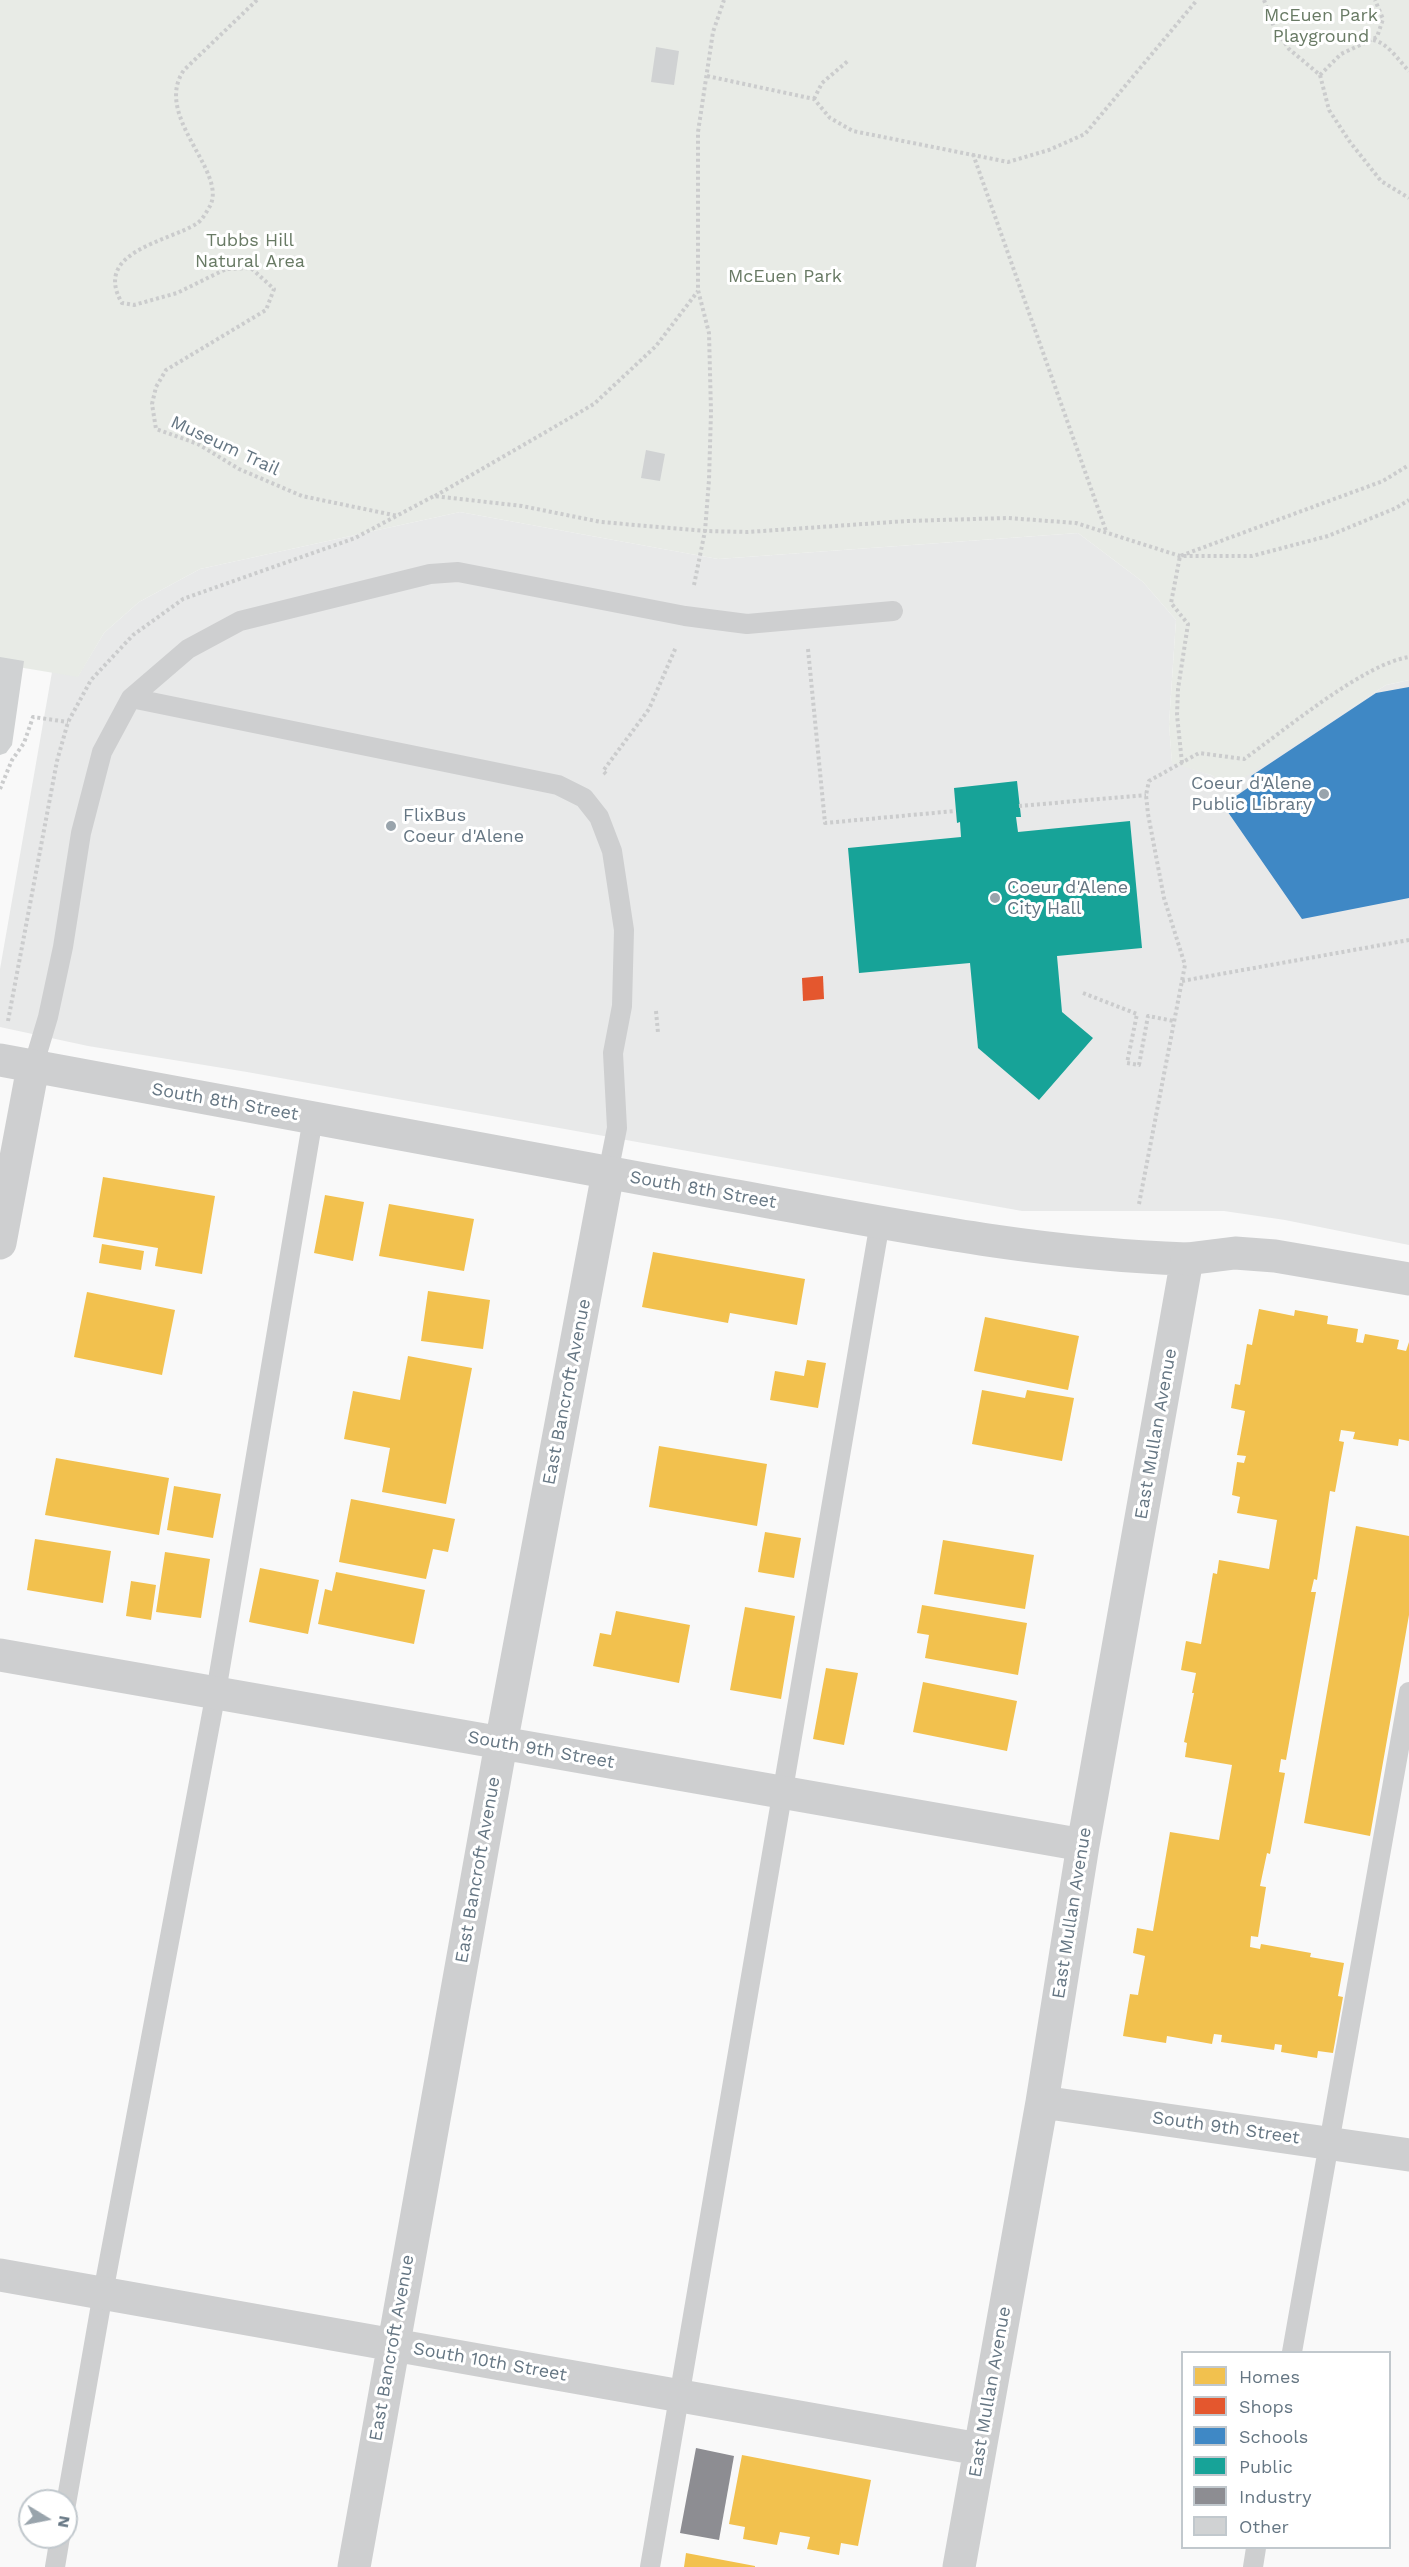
<!DOCTYPE html>
<html>
<head>
<meta charset="utf-8">
<style>
	body { margin:0 }
	#map { position:relative; width:1409px; height:2567px; overflow:hidden; background:#f9f9f9; font-family:"Work Sans",sans-serif }
	canvas { display:block }
	.legend { position:absolute; left:1181px; top:2351px; width:210px; height:198px; box-sizing:border-box; background:#fff; border:2px solid #c1c8cd; margin:0; padding:8px 10px; list-style:none; font-size:18px; color:#657683 }
	.legend li { display:flex; align-items:center; gap:12px; height:30px }
	.legend b { width:30px; border:2px solid #c1c8cd }
	.north { position:absolute; left:18px; top:2489px; width:60px; height:60px; box-sizing:border-box; background:#fff; border:2px solid #c1c8cd; border-radius:50%; rotate:100deg; font-size:16px; font-weight:700; line-height:24px; text-align:center; color:#657683 }
	.north::after { content:''; display:block; margin:auto; width:21px; height:27px; background:#99a4ac; clip-path:polygon(50% 0,100% 100%,50% 72%,0 100%) }
</style>
</head>
<body>
<div id="map">
<canvas width="1409" height="2567"></canvas>
<ul class="legend">
<li><b style="height:16px;background:#f2c14e"></b>Homes</li>
<li><b style="height:16px;background:#e4572e"></b>Shops</li>
<li><b style="height:16px;background:#3f88c5"></b>Schools</li>
<li><b style="height:16px;background:#17a398"></b>Public</li>
<li><b style="height:16px;background:#8d8d92"></b>Industry</li>
<li><b style="height:16px;background:#d0d2d3"></b>Other</li>
</ul>
<div class="north">N</div>
</div>
<script>
const ctx = document.querySelector('canvas').getContext('2d');
ctx.lineJoin = 'round';
function paint(path, color) { ctx.fillStyle = color; ctx.fill(path, 'evenodd'); }
function trace(path, color, width, dash) { ctx.strokeStyle = color; ctx.lineWidth = width; ctx.lineCap = dash ? 'butt' : 'round'; ctx.setLineDash(dash || []); ctx.stroke(path); }
function label(font, color, halo, rows, align = 'center') {
  ctx.font = font + ' "Work Sans",sans-serif'; ctx.lineWidth = 6; ctx.setLineDash([]); ctx.textBaseline = 'middle'; ctx.strokeStyle = halo; ctx.fillStyle = color; for (const [text, x, y, turn = 0] of rows) {
    ctx.save(); ctx.translate(x, y); ctx.rotate((+turn || 0) * Math.PI / 180); ctx.textAlign = isNaN(turn) ? turn : align; if (halo) ctx.strokeText(text, 0, 0); ctx.fillText(text, 0, 0); ctx.restore();
  }
}
const built = new Path2D(`
	M460,512L718,559L1078,533L1143,582L1176,620L1169,724L1172,762L1211,775L1230,786L1386,685L1409,680V1245L1285,1220L1224,1211H1022L247,1072L88,1046L0,1027V969L52,672L78,676L104,633L139,602L200,569Z`);
const green = new Path2D(`
	M0,0H1409V680L1386,685L1230,787L1211,775L1172,763L1169,724L1176,620L1143,582L1078,533L718,559L460,512L200,569L139,602L104,633L78,677L0,664Z`);
const homes = new Path2D(`
	M103,1177L215,1196L202,1274L155,1266L158,1248L93,1237Z
	M325,1195L364,1202L353,1261L314,1253Z
	M389,1204L474,1219L464,1271L379,1256Z
	M102,1244L144,1251L141,1270L99,1263Z
	M653,1252L805,1279L797,1325L730,1313L728,1323L642,1307Z
	M428,1291L490,1300L483,1349L421,1341Z
	M87,1292L175,1310L162,1375L74,1357Z
	M1259,1309L1294,1316L1295,1310L1328,1316L1327,1324L1358,1329L1356,1342L1363,1343L1365,1334L1399,1340L1397,1349L1406,1351L1409,1342V1441L1399,1439L1398,1446L1353,1439L1355,1432L1341,1430L1339,1441L1344,1442L1335,1492L1330,1491L1317,1580L1314,1579L1311,1592H1316L1286,1760L1281,1759L1279,1772L1285,1773L1270,1854L1267,1853L1260,1886L1266,1887L1258,1937L1251,1936L1250,1947L1260,1949L1261,1944L1311,1953L1310,1957L1344,1963L1338,1996L1343,1997L1333,2053L1318,2051L1317,2058L1281,2052L1282,2045L1275,2044L1274,2050L1221,2042L1222,2035L1214,2034L1212,2044L1167,2036L1166,2043L1123,2036L1130,1994L1138,1995L1145,1956L1133,1953L1137,1928L1153,1931L1170,1832L1219,1840L1232,1765L1185,1757L1187,1743L1184,1742L1194,1693H1192L1196,1673L1181,1670L1186,1641L1201,1644L1213,1573L1217,1574L1219,1560L1269,1569L1277,1520L1237,1513L1240,1497L1232,1495L1237,1462L1244,1463L1246,1456L1237,1455L1245,1411L1231,1408L1235,1384L1240,1385L1247,1344L1252,1345Z
	M985,1317L1079,1336L1068,1390L974,1371Z
	M408,1356L472,1368L446,1504L382,1492L390,1448L344,1439L353,1391L400,1400Z
	M807,1360L826,1363L818,1408L770,1400L775,1371L804,1376Z
	M982,1390L1025,1398L1027,1390L1074,1398L1062,1461L972,1444Z
	M659,1446L767,1464L757,1526L649,1507Z
	M56,1458L169,1478L159,1535L45,1515Z
	M174,1486L221,1494L213,1538L167,1530Z
	M351,1499L455,1519L448,1552L433,1549L426,1579L339,1562Z
	M1356,1526L1409,1536V1615L1370,1836L1304,1823Z
	M765,1532L801,1538L794,1578L758,1572Z
	M35,1539L111,1551L103,1603L27,1590Z
	M943,1540L1034,1555L1025,1609L934,1594Z
	M165,1552L210,1559L201,1618L156,1612Z
	M260,1568L319,1580L308,1634L249,1622Z
	M336,1572L425,1590L414,1644L318,1624L325,1589L332,1591Z
	M131,1581L156,1585L151,1620L126,1616Z
	M922,1605L1027,1623L1018,1675L925,1658L929,1635L917,1633Z
	M745,1607L795,1616L781,1699L730,1690Z
	M616,1611L690,1625L679,1683L593,1666L600,1633L611,1635Z
	M826,1668L858,1673L844,1745L813,1739Z
	M923,1682L1017,1701L1007,1751L913,1732Z
	M742,2455L871,2480L858,2546L841,2543L839,2555L807,2549L810,2537L780,2532L777,2545L743,2539L745,2527L729,2524Z
	M686,2553L755,2566V2567H684Z`);
const shops = new Path2D(`
	M823,976L824,999L803,1001L802,978Z`);
const schools = new Path2D(`
	M1409,687V898L1302,919L1223,805L1255,783L1251,776L1376,693Z`);
const public = new Path2D(`
	M1017,781L1021,817H1016L1018,832L1130,821L1142,948L1057,956L1062,1012L1093,1038L1039,1100L978,1048L970,963L859,973L848,848L961,837L960,822L957,823L954,788Z`);
const industry = new Path2D(`
	M696,2448L734,2456L719,2540L680,2533Z`);
const building = new Path2D(`
	M656,47L679,51L674,85L651,82Z
	M646,450L665,454L660,481L641,478Z
	M0,657L24,661L12,745L6,753L0,755Z`);
const path = new Path2D(`
	M257,0L184,70C152,116 228,171 210,206C207,211 202,221 196,224C167,242 92,252 122,303L134,305L177,293L226,269L251,268L274,289L266,310L166,370L156,387L152,404L156,429L198,444L239,469L302,496L398,516
	M1264,0L1274,27L1289,49L1320,75L1329,110L1350,142L1381,181L1409,198
	M1373,40C1388,43 1399,61 1409,71
	M1320,75L1341,54L1377,37L1383,19L1375,0
	M707,76L814,99L830,118L853,131L1008,162L1049,150L1085,134L1197,0
	M814,99L822,83L849,60
	M973,154L1106,531
	M435,496L594,404L656,346L698,291
	M694,585L705,531L709,480L711,412L709,333L698,290V132L713,32L724,0
	M808,649L825,823L955,811
	M1182,763L1177,715L1178,689L1188,624L1171,603L1180,556L1383,481L1409,465
	M606,774L603,771L649,709L676,647
	M0,789L12,760L24,743L33,717L68,722
	M1019,806L1146,795
	M1182,981L1409,940
	M1083,993L1137,1014L1127,1063L1139,1065L1148,1016L1174,1021
	M656,1011L658,1033
	M8,1021L57,761L68,722L91,680L133,635L183,599L355,538L434,496L522,506L601,522L705,531L748,532L907,521L1008,518L1076,523L1180,556H1252L1328,536L1396,508L1409,500
	M1139,1204L1185,965L1164,898L1148,814L1146,795L1149,781L1199,753L1244,759C1284,731 1363,664 1409,657`);
const service = new Path2D(`
	M131,698L558,785L584,798L599,817L612,851L624,930L622,1006L613,1053L617,1128L608,1173
	M33,1067L48,1017L63,947L81,833L102,752L131,698L188,649L240,621L430,574L458,572L685,616L747,624L893,611
	M1292,2352L1409,1692
	M66,2504L103,2293L216,1692L313,1118
	M55,2567L60,2537
	M650,2567L880,1222
	M1253,2567L1256,2548`);
const minor = new Path2D(`
	M0,1060C238,1105 476,1150 714,1192C871,1220 1027,1254 1187,1259L1083,1845L1042,2102L959,2567
	M0,1243L33,1067
	M0,1655L1083,1845
	M1042,2102L1409,2155
	M0,2275L979,2449
	M354,2567L501,1744L608,1173`);
const tertiary = new Path2D(`
	M1187,1259L1235,1253L1275,1256L1409,1279`);
const markers = [
	[1324,794,6,"#99a4ac"],
	[391,826,6,"#99a4ac"],
	[995,898,6,"#99a4ac"]
];
const parkNames = [
	["McEuen Park",1321,16],
	["Playground",1321,37],
	["Tubbs Hill",250,241],
	["Natural Area",250,262],
	["McEuen Park",785,277]
];
const streetNames = [
	["Museum Trail",225,446,25],
	["South 8th Street",225,1102,10],
	["South 8th Street",703,1190,10],
	["East Bancroft Avenue",567,1392,-79],
	["East Mullan Avenue",1156,1434,-80],
	["South 9th Street",541,1750,10],
	["East Bancroft Avenue",478,1870,-80],
	["East Mullan Avenue",1072,1913,-81],
	["South 9th Street",1226,2128,8],
	["East Bancroft Avenue",392,2348,-80],
	["South 10th Street",490,2362,10],
	["East Mullan Avenue",990,2392,-80]
];
const poiNames = [
	["Coeur d'Alene",1312,784,"right"],
	["Public Library",1312,805,"right"],
	["FlixBus",403,816],
	["Coeur d'Alene",403,837],
	["Coeur d'Alene",1007,888],
	["City Hall",1007,909]
];
paint(built, '#e8e9e9');
paint(green, '#e8ebe6');
paint(homes, '#f2c14e');
paint(shops, '#e4572e');
paint(schools, '#3f88c5');
paint(public, '#17a398');
paint(industry, '#8d8d92');
paint(building, '#d0d2d3');
trace(path, '#cbcccd', 4, [3, 3]);
trace(service, '#cecfd0', 20);
trace(minor, '#cecfd0', 33);
trace(tertiary, '#cecfd0', 33);
for (const [x, y, r, color] of markers) { const dot = new Path2D(); dot.arc(x, y, r, 0, 2 * Math.PI); ctx.fillStyle = color; ctx.fill(dot); trace(dot, '#fff', 2); }
label('18px', '#687a64', '#fff', parkNames);
label('18px', '#657683', '#fff', streetNames);
label('18px', '#657683', '#fff', poiNames, 'left');
</script>
</body>
</html>
